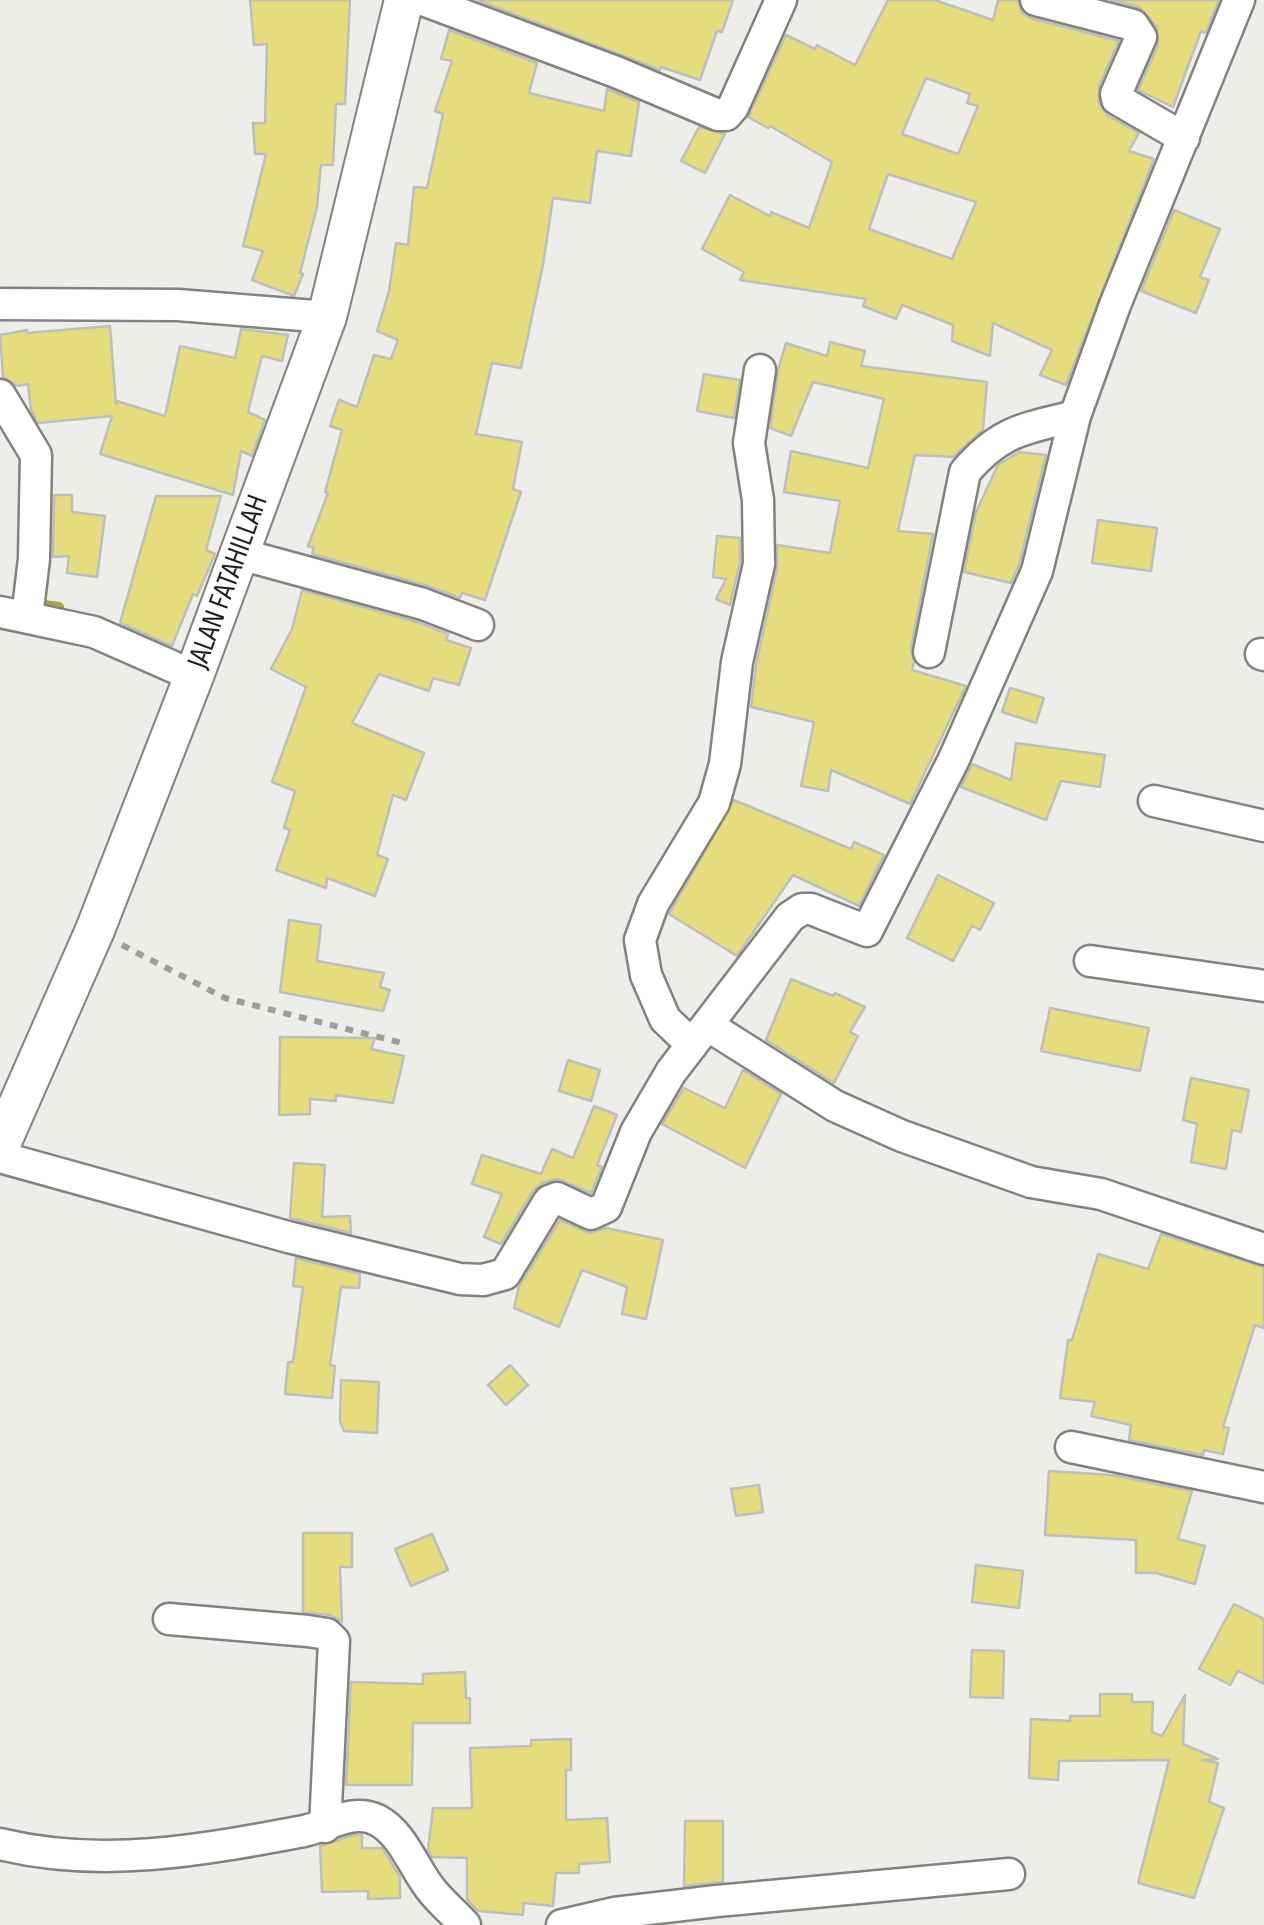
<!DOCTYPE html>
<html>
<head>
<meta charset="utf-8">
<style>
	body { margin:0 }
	canvas { display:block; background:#ededea }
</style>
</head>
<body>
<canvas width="1264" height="1925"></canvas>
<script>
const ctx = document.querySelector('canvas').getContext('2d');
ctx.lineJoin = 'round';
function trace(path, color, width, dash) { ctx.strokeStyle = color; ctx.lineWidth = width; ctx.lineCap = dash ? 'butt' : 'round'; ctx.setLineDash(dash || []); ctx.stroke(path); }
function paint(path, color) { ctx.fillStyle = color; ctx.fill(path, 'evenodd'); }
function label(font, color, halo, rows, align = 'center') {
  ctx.font = font + ' "Sofia Sans Condensed",sans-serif'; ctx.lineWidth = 10; ctx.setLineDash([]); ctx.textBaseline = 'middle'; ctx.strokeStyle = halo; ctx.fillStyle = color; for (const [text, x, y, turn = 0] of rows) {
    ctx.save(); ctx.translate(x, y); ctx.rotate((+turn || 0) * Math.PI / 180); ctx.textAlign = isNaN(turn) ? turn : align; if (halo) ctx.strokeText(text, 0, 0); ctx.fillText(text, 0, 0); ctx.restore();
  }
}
const stream = new Path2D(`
	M31,603L59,607`);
const building = new Path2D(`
	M250,0H350L345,104H336L333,165H321L317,207L300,273L303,274L294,296L252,280L263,251L243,246L266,154H255L253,123H265L267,44L254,45Z
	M477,0H733L722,32L717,31L700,80L661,67L660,70Z
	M888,0H935L993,20L998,0H1018L1022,13L1030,18L1119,41L1099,86V103L1107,115L1139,133L1129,151L1154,159L1066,385L1040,375L1052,350L993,323L990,356L952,341L953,325L902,305L896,319L863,306L866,299L740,280L744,272L702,249L730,195L770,216L771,212L809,228L832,162L770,126L768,128L748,117L786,35L815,49L817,45L855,65ZM926,78L970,94L967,103L978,106L958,154L902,134ZM888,174L976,202L952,259L869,229Z
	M1111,0H1219L1206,33L1201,31L1173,107L1138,90L1158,45L1157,27L1139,7Z
	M449,30L537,63L529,93L604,111L607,89L639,102L631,156L597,151L590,203L553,198L543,265L521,368L492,363L476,434L522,442L513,489L521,492L485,600L462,593L460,598L428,586L312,554L314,548L308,546L328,493L325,492L342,430L330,426L339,400L357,407L374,355L391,359L398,340L377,331L389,291L396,243L408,245L414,187L427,188L443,114L435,111L452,61L441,59Z
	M699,127L725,134L705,173L681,161Z
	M1174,210L1220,229L1200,277L1209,280L1196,313L1141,291Z
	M110,326L116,404L117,401L165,416L180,346L235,358L241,329L288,335L282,361L262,356L248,412L265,420L252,456L241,451L233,495L100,454L112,416L38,423L31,410L28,384L17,386L3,377L0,335L27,330V333Z
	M830,342L865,351L861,366L987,382L983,430L953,457L915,455L898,531L933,534L911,648L914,662L912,670L966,686L910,804L831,770L828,791L801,786L814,722L751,707L756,665L777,568V545L830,553L840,501L784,492L791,451L868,468L884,399L813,382L791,436L770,428L778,370L786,343L827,356Z
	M704,374L740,380L734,418L697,411Z
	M1019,452L1046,455L1019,565L1011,583L964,572L976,512L998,465Z
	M54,495H72V512L105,516L97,577L67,573L69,556L53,557Z
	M156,496H221L206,550L215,554L197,596L193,594L172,646L120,623Z
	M1098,520L1157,528L1151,571L1092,563Z
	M717,536L740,538V562L730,605L716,599L726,579L713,577Z
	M302,590L417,622L448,634L446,640L471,648L459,685L433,678L429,691L379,674L352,723L424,753L406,800L393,795L377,855L388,859L375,896L327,878L326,888L276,870L290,830L284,828L295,791L272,782L306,687L271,669L292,629Z
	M1010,688L1044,698L1036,723L1002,712Z
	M1016,743L1105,755L1100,787L1061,781L1046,820L961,787L972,764L1011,780Z
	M734,800L851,849L854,842L884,855L859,906L793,875L737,956L669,914Z
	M938,875L994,903L980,930L972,926L953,961L907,938Z
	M289,920L321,925L317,961L384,973L380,987L390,990L383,1011L280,992Z
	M791,979L833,996L835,993L865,1007L850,1032L858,1036L834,1083L766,1040Z
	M1050,1008L1149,1028L1140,1071L1041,1051Z
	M280,1037L375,1038L371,1049L404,1056L393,1103L336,1095V1101L310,1099V1114L279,1115Z
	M568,1060L600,1070L591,1101L559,1091Z
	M743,1070L781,1094L745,1168L662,1124L684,1088L725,1108Z
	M1191,1078L1249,1090L1241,1132L1232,1130L1226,1169L1191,1162L1197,1124L1183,1120Z
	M594,1106L617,1115L597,1165L602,1167L591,1193L558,1179L542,1183L533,1191L501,1244L484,1237L502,1194L472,1184L482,1155L541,1174L552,1149L573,1158Z
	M294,1163L325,1165L322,1217L350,1216L351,1233L290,1218Z
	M560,1220L590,1233L606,1228L663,1240L646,1319L622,1314L627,1287L582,1270L559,1327L514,1308L519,1286Z
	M1161,1234L1264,1267V1328L1255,1325L1223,1427L1229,1428L1223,1454L1204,1450L1203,1455L1129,1440L1131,1425L1091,1416L1095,1402L1060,1398L1068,1340H1072L1098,1254L1148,1269Z
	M296,1258L360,1274L359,1288L341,1287L330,1365L335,1366L332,1398L285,1394L288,1362H293L303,1287L293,1286Z
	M510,1365L528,1385L506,1405L488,1385Z
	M341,1380L379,1382L377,1433L344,1431L340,1421Z
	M1049,1471L1112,1475L1192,1491L1178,1539L1205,1546L1195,1584L1156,1573H1136V1540L1045,1535Z
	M759,1485L763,1512L736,1516L731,1489Z
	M303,1533H352V1567H340L342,1622L330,1615L303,1612Z
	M432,1534L448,1570L411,1586L395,1549Z
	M976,1565L1023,1571L1019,1608L972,1602Z
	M1234,1604L1264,1619V1684L1238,1671L1230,1685L1199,1669Z
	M972,1650L1004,1651L1003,1698L970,1697Z
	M465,1672L466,1698H470V1723H413L412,1785H346L351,1682L423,1684V1674Z
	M1100,1694H1132V1702H1153L1152,1732L1162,1736L1185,1695L1183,1744L1218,1759L1202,1760L1218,1763L1209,1802L1224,1808L1194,1898L1138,1883L1169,1760L1059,1761L1058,1780L1029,1778L1031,1719L1070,1721V1716H1100Z
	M571,1739V1770H566V1820L607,1818L610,1862L579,1864V1873H556L553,1906L524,1903L523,1915L478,1911L467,1900V1858L432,1857L428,1850L433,1808H472L470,1748L531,1746V1740Z
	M685,1821H723V1882L684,1886Z
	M353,1835H362V1848H382L386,1854L400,1877V1898L368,1899V1891L322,1892L320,1846Z`);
const path = new Path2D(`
	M122,945L225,998L402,1043`);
const minor = new Path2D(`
	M423,0L616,72L718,115H726L733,107L781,0
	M1036,0L1133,25L1141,37L1116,94L1117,99L1184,138
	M0,304L178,305L327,317
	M0,395L36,455L34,559L27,617
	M240,554L423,604L478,625
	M0,612L94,632L194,676
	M929,652L965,472C1001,430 1024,429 1075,416
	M1261,654L1264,655
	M1154,801L1264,826
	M1090,961L1264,986
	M707,1025L835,1106L902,1136L1031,1182L1101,1194L1264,1249
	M692,1045L665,1019L646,975L640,940L653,904L714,803L725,764L737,662L759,564L758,500L749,443L760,370
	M0,1157L288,1237L460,1279L483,1280L505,1274L549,1201L557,1198L591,1214L606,1207L636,1132L671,1072L790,917L802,909H811L867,931L954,759L1037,571L1075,416L1115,305L1239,0
	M1071,1447L1264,1487
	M169,1619L308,1631L327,1634L334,1641L325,1827
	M0,1844C103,1869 202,1850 304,1831C328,1826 353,1808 377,1820C404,1834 414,1870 433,1892C443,1904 455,1914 465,1925
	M562,1925L614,1913L717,1901L1009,1874`);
const tertiary = new Path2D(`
	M0,1146L95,930L194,676L327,317L404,0`);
const streetNames = [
	["JALAN FATAHILLAH",229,582,-70]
];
trace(stream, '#aaa242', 10);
paint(building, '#e4dc7d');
trace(building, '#bebebb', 2.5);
trace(minor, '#82827f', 35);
trace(tertiary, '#82827f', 42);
trace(path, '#9d9d9a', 6, [8, 8]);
trace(minor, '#fff', 30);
trace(tertiary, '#fff', 38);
label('30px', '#1d1d1c', '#fffffe', streetNames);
</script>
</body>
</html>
